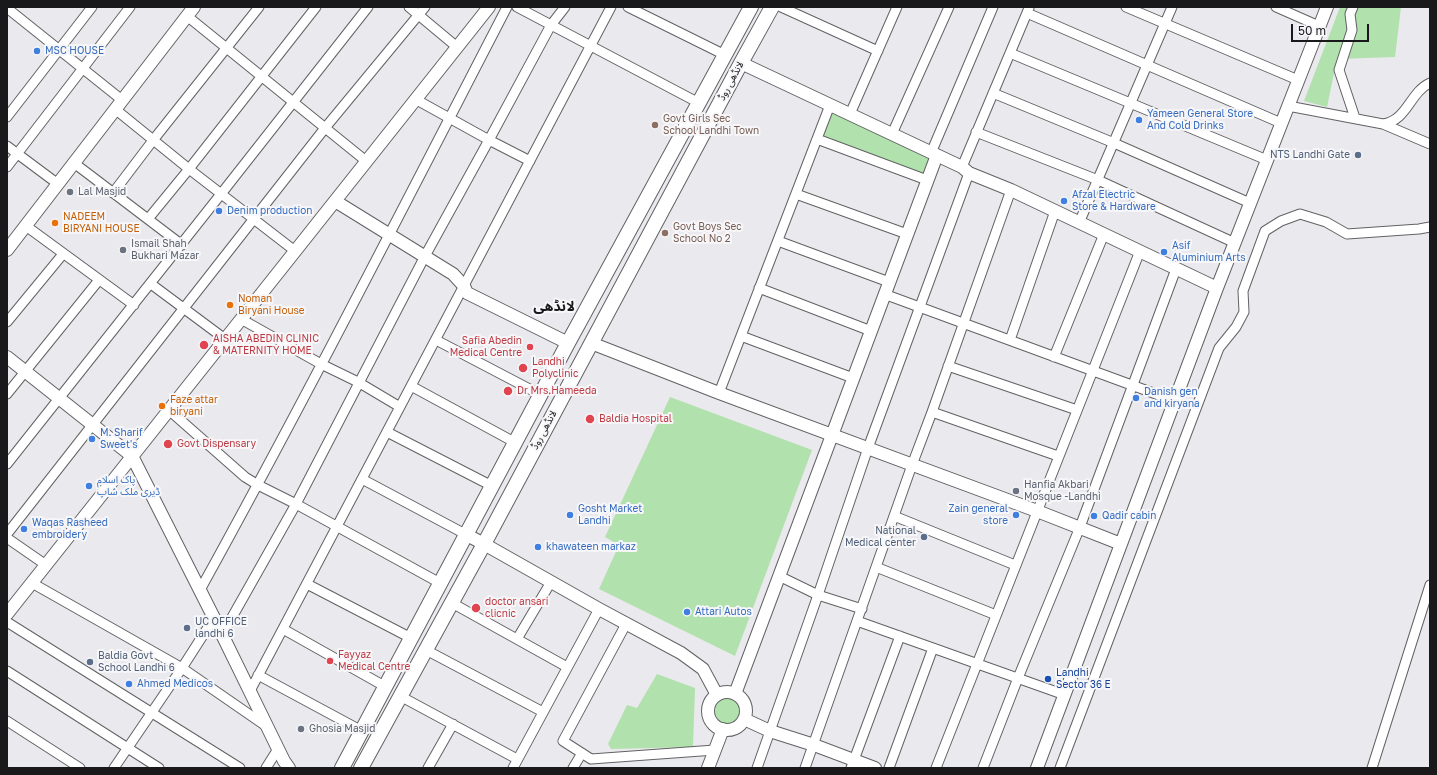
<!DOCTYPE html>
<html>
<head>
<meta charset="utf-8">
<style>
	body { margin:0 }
	#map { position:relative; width:1437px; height:775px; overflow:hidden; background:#eae9ed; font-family:"Golos Text",sans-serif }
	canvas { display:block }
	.frame { position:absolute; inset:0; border:8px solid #19181a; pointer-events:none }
	.scale { position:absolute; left:1291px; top:24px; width:78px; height:18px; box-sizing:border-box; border:2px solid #19181a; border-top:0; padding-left:5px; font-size:12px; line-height:14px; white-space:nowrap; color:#19181a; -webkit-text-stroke:3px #f7f7fa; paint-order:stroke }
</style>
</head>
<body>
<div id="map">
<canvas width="1437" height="775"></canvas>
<div class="frame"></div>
<div class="scale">50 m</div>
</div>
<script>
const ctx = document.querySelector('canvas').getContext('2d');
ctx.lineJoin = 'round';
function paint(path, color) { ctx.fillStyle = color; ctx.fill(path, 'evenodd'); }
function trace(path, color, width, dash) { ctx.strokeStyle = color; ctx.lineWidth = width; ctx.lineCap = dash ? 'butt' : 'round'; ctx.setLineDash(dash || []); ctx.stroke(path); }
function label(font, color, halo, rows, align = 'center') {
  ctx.font = font + ' "Golos Text","Noto Sans Arabic",sans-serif'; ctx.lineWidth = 4; ctx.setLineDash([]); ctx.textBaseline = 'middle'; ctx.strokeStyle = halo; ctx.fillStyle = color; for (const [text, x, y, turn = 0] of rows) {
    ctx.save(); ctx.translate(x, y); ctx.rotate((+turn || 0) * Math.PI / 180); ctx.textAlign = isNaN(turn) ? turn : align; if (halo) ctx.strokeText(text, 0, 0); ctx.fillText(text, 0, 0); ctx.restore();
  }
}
const green = new Path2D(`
	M1340,7H1401L1395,57L1337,59L1327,107L1304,101Z
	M830,105L937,155L927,180L817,139Z
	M670,397L812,450L735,656L599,589L619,545L605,537Z
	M657,674L695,688L693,747L611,749L608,744L627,705L637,708Z
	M715 711a13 13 0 1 1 26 0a13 13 0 1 1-26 0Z`);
const street = new Path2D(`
	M409,7L457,47
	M517,7L699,103
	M628,7L725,55
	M781,7L878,51
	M1126,7L1298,80
	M1276,7L1319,26
	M1353,7L1350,14L1352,30L1339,70L1355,118
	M7,8L122,100
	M1027,13L1281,123
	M187,16L366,161
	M1010,53L1267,160
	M993,93L1114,143L1250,203
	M415,99L489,140L530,161
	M1288,106L1383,124C1407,121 1410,92 1430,83
	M115,109L189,169L295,251
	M850,114L897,7
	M7,117L92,7
	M1383,124L1430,144
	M976,132L1098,180L1235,243
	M892,134L949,7
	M817,139L927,180
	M7,146L58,184
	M931,153L993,7
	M74,163L182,245
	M7,167L130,7
	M962,167L1029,8
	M113,193L154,139L259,7
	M796,194L907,234
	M148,219L189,169L316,7
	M1079,223L1172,7
	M26,226L134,305
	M778,241L889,282
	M151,284L225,339
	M759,288L871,331
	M884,294L1175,401
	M241,319L321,364L358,382L400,407
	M7,322L63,254
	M741,336L853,378
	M436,340L541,395
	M1010,340L1055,211
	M1054,357L1104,234
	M948,366L1077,410
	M411,386L516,443
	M719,393L830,105
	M7,394L99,280
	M169,410L245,477L258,485L296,504L440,583
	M932,412L1058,456
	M387,432L492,486
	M7,464L221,194L368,7
	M362,479L467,535
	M894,516L1015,565
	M7,534L325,128L425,7
	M7,538L46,565
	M876,567L996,615
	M779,576L818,595L862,609
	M32,583L182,668L266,726
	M307,584L411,638
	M200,590C306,398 406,202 507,7
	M452,603L567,667
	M857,621L1065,695
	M7,622L240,768
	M626,624L563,741L591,759L715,750
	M283,629L386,687
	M222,635L296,504L425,256L489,140L551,25L565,7
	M517,639L551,582
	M426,650L543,712
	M7,671L159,768
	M258,675L362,731
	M250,691L611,7
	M400,696L517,759
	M7,721L80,768
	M114,768L182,668L214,618
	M266,768L278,749
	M428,768L453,724
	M513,768L599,609
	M573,768L582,753
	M757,768L818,595L868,448L969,173
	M805,768L912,465L932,412L1011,190
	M851,768L900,636
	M889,768L933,648
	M936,768L1140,251
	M983,768L1018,678L1080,527L1176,269
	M1060,768L1219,348L1236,327L1244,312L1243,291L1265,231L1281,221L1300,214L1326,222L1347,234L1419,229L1430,227
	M1372,768L1430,585`);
const secondary = new Path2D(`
	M741,63L962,167L969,173L1011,190L1217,288
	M335,201L453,274L464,286L467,293L568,343
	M7,250L194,7
	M591,343L719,393L1037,511L1121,544
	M7,357L132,456L214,618L284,761L289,768
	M467,535L484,544L599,609L681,653L703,669L717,695
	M7,614L489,7
	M708 711a19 19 0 1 1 38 0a19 19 0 1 1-38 0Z
	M735,694L937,155
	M744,719L770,731L814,745L875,768
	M708,768L723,729
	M1037,768L1217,288L1327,7`);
const primary = new Path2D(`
	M342,768L568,343L751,7
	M361,768L484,544L741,63L772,7`);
const markers = [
	[37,51,4,"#3f7fe0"],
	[1139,120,4,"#3f7fe0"],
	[655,125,4,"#8d6e63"],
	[1358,155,4,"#5c6f8a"],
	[70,192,4,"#6b7280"],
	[1064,201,4,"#3f7fe0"],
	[219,211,4,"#3f7fe0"],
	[55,223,4,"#e8710a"],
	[665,233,4,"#8d6e63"],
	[123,250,4,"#6b7280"],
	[1164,252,4,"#3f7fe0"],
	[230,305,4,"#e8710a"],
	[204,345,5,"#e0444e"],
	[530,347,4,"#e0444e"],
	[523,368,5,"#e0444e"],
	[508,391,5,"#e0444e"],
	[1136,398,4,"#3f7fe0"],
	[162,406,4,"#e8710a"],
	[590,419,5,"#e0444e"],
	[92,439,4,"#3f7fe0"],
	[168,444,5,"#e0444e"],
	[89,486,4,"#3f7fe0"],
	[1016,491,4,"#6b7280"],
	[570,515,4,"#3f7fe0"],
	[1016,515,4,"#3f7fe0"],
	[1094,516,4,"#3f7fe0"],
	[24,529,4,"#3f7fe0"],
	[924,537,4,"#5c6f8a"],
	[538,547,4,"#3f7fe0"],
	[476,608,5,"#e0444e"],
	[687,612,4,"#3f7fe0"],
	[187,628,4,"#5c6f8a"],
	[330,661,4,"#e0444e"],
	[90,662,4,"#5c6f8a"],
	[1048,679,4,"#1a4fb4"],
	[129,684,4,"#3f7fe0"],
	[301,729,4,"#6b7280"]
];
const shopNames = [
	["MSC HOUSE",45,51],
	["Yameen General Store",1147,114],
	["And Cold Drinks",1147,126],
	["Afzal Electric",1072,195],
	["Store & Hardware",1072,207],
	["Denim production",227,211],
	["Asif",1172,246],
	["Aluminium Arts",1172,258],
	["Danish gen",1144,392],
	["and kiryana",1144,404],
	["M. Sharif",100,433],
	["Sweet's",100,445],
	["پاک اسلام",97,480],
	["ڈیری ملک شاپ",97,492],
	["Gosht Market",578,509],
	["Landhi",578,521],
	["Zain general",1008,509,"right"],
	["store",1008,521,"right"],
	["Qadir cabin",1102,516],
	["Waqas Rasheed",32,523],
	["embroidery",32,535],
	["khawateen markaz",546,547],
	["Attari Autos",695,612],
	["Ahmed Medicos",137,684]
];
const streetNames = [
	["لانڈھی روڈ",731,81,-62],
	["لانڈھی روڈ",544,430,-62]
];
const educationNames = [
	["Govt Girls Sec",663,119],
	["School Landhi Town",663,131],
	["Govt Boys Sec",673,227],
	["School No 2",673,239]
];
const serviceNames = [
	["NTS Landhi Gate",1350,155],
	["National",916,531],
	["Medical center",916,543],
	["UC OFFICE",195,622,"left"],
	["landhi 6",195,634,"left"],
	["Baldia Govt",98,656,"left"],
	["School Landhi 6",98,668,"left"]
];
const worshipNames = [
	["Lal Masjid",78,192],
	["Ismail Shah",131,244],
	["Bukhari Mazar",131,256],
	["Hanfia Akbari",1024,485],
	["Mosque -Landhi",1024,497],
	["Ghosia Masjid",309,729]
];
const foodNames = [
	["NADEEM",63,217],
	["BIRYANI HOUSE",63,229],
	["Noman",238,299],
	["Biryani House",238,311],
	["Faze attar",170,400],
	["biryani",170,412]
];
const healthNames = [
	["AISHA ABEDIN CLINIC",213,339],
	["& MATERNITY HOME",213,351],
	["Safia Abedin",522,341,"right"],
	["Medical Centre",522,353,"right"],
	["Landhi",532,362],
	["Polyclinic",532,374],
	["Dr Mrs.Hameeda",517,391],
	["Baldia Hospital",599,419],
	["Govt Dispensary",177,444],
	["doctor ansari",485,602],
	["clicnic",485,614],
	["Fayyaz",338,655],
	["Medical Centre",338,667]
];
const transitNames = [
	["Landhi",1056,673],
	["Sector 36 E",1056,685]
];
const districtNames = [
	["لانڈھی",554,307]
];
paint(green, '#b1e1ac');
trace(street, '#626265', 11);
trace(secondary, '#626265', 14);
trace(primary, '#626265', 16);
trace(street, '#fff', 9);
trace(secondary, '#fff', 12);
trace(primary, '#fff', 14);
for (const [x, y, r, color] of markers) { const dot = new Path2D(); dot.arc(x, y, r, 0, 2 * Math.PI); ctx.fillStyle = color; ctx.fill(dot); trace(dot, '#f7f7fa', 1.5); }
label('10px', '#366cbe', '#f7f7fa', shopNames, 'left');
label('10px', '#19181a', '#f7f7fa', streetNames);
label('10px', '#785e54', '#f7f7fa', educationNames, 'left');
label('10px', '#4e5e75', '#f7f7fa', serviceNames, 'right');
label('10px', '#5b616d', '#f7f7fa', worshipNames, 'left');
label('10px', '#c56008', '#f7f7fa', foodNames, 'left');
label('10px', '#be3a42', '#f7f7fa', healthNames, 'left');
label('10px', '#164399', '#f7f7fa', transitNames, 'left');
label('bold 14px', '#19181a', '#f7f7fa', districtNames);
</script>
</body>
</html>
